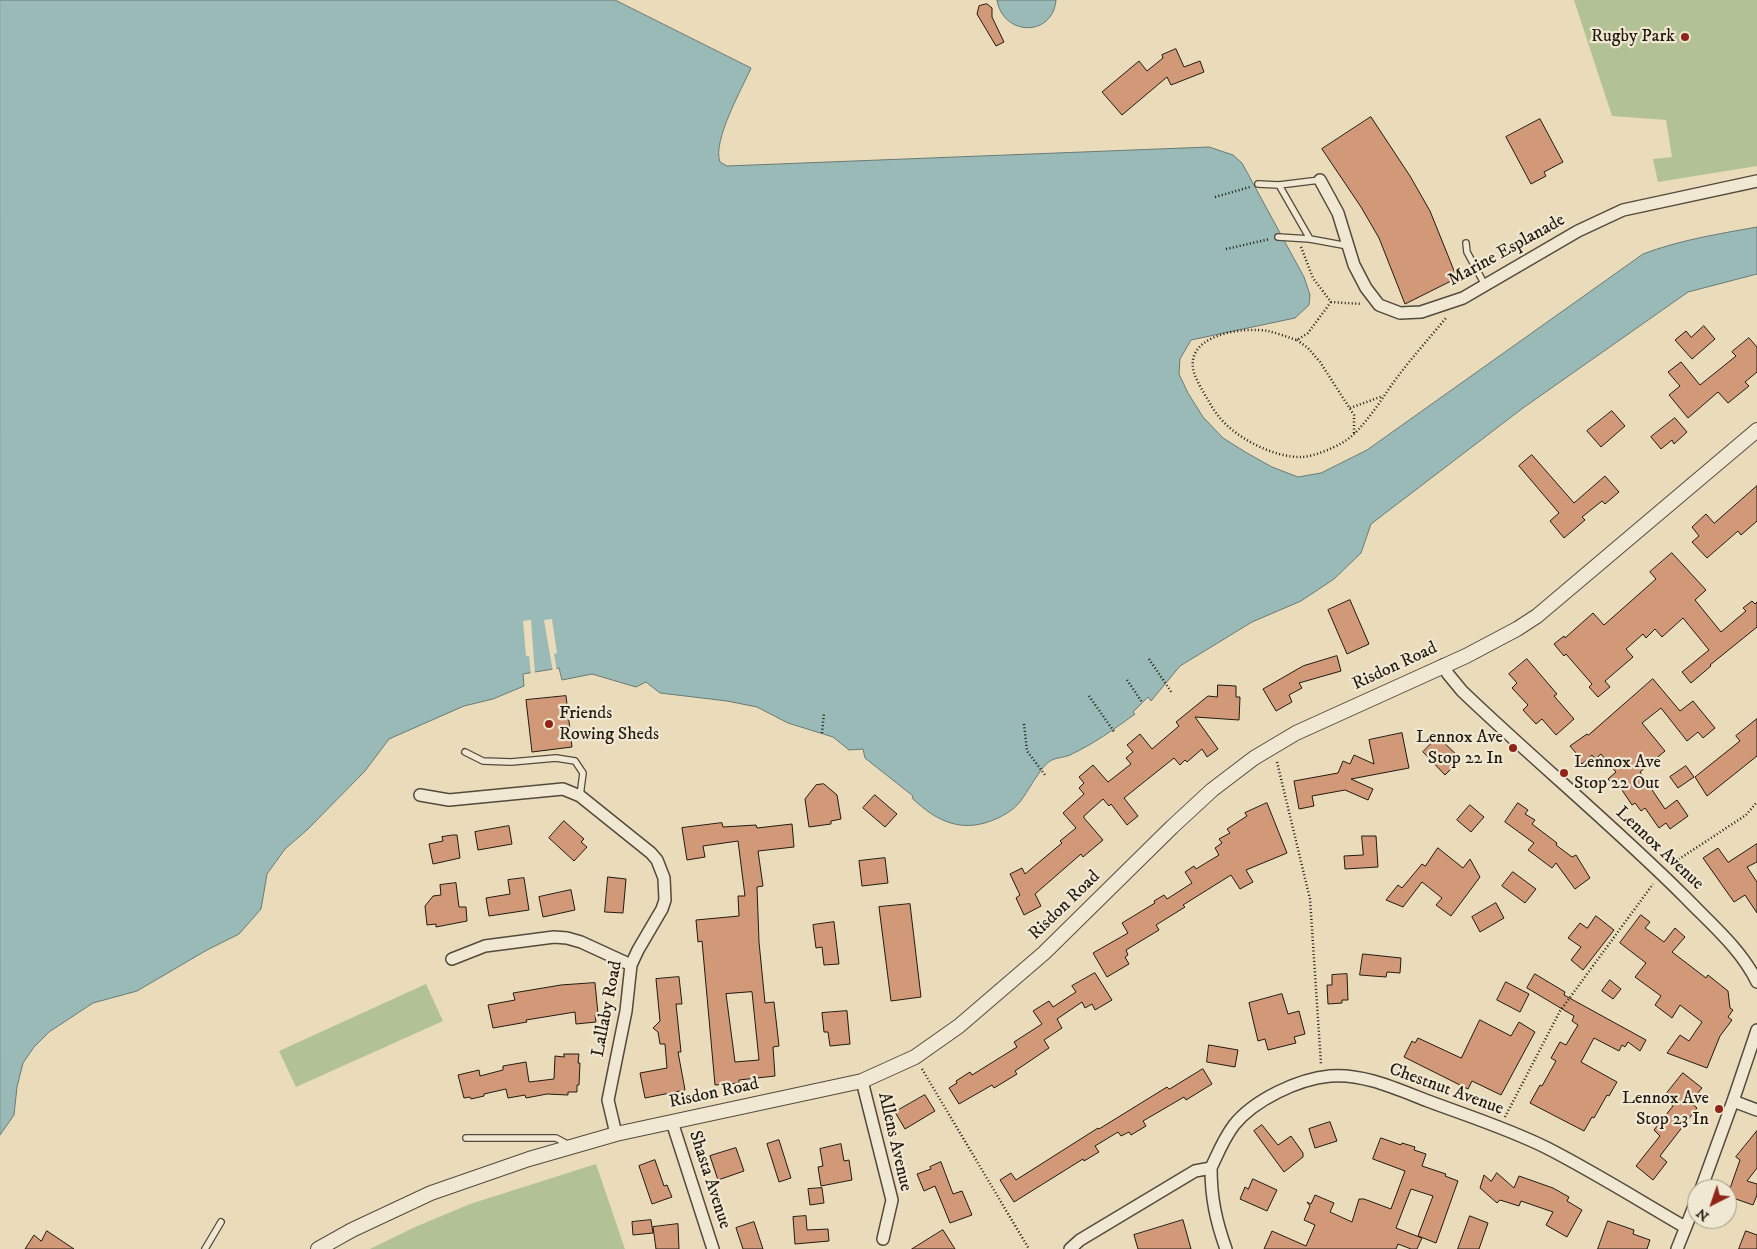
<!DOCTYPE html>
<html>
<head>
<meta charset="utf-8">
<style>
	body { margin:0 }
	#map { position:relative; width:1757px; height:1249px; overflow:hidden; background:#eadcbb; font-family:"IM FELL DW Pica",serif }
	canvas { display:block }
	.north { position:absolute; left:1687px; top:1179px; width:50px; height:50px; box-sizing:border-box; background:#f1e8d3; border:1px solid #9e9685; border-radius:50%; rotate:221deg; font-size:14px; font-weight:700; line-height:20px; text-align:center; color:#221a11 }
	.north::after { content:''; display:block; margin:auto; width:18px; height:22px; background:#8f2418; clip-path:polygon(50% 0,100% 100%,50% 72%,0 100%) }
</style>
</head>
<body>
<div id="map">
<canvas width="1757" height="1249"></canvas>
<div class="north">N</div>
</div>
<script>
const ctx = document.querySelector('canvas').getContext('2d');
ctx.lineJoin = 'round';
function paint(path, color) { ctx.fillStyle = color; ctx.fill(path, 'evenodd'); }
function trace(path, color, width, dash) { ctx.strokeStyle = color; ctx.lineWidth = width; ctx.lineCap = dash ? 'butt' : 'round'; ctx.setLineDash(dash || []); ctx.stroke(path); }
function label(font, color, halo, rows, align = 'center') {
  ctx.font = font + ' "IM FELL DW Pica",serif'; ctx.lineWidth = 4.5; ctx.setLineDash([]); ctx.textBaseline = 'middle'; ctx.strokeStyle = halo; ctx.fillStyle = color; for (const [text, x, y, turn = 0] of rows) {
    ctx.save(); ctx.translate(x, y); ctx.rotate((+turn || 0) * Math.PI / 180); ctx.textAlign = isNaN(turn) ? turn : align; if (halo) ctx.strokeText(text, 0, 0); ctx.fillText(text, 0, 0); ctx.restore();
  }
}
const green = new Path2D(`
	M1574,0H1757V166L1658,182L1653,159L1672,157L1666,120L1612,116Z
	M426,984L443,1021L296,1087L279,1051Z
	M596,1164L625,1249H370L415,1227L470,1204Z`);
const water = new Path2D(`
	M0,0H615L751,68C742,89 712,141 720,162L727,166L1209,147L1233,155L1242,163L1304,277L1310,295L1309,305L1295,318L1191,340L1180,359L1179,374L1188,393L1203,417L1223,438L1247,453L1272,467L1298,477L1321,473L1367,450L1643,254C1680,240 1718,234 1757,227V274L1688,292L1523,408L1371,524L1361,553L1334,579L1301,601L1252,622L1180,666L1151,701L1148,697L1133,712L1135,714C1113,730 1095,743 1070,755C1064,758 1057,757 1052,760C1042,764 1029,790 1022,799C1016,808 1008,813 998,818C964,834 938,823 912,798L913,796L865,758L863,749L849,750L833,737L788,723L757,707L727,701L660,693L646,682L636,687L592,674L562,680L559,668L523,674L524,686L493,699L464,706L389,739L365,771L307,830L285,849L267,874L261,909L239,934L207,950L137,991L93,1003L49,1032L34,1047L23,1063L17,1087L14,1115L0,1135Z
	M997,0H1056C1053,37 1003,37 997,0Z`);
const pier = new Path2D(`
	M552,619L557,653L554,654L557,671L553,672L544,620Z
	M531,620L535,675H531L529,656H526L523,621Z`);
const building = new Path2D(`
	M987,4L992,8V17L1004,42L996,46L977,14L979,6Z
	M1176,49L1184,67L1200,61L1204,72L1171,85L1167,77L1122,115L1102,92L1139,61L1147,71L1163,58L1162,55Z
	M1371,117L1410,176L1430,211L1457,278L1405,304L1379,238L1361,207L1322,149Z
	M1540,119L1563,162L1544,172L1546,176L1531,184L1506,137Z
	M1704,326L1715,339L1692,359L1675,340L1686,331L1691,337Z
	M1749,338L1757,347V372L1745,382L1749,386L1728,403L1718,392L1688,418L1669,395L1680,386L1668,372L1681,362L1700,385L1736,356L1732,352Z
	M1612,411L1625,426L1601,447L1587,431Z
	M1675,418L1687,432L1674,444L1672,440L1661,449L1651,437Z
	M1532,455L1574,503L1605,476L1619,492L1605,504L1602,501L1582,517L1585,520L1564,538L1550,521L1559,513L1519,466Z
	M1757,486V521L1741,535L1738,531L1707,558L1692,542L1699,536L1692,527L1706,514L1714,523Z
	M1672,553L1706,590L1695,600L1721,632L1746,611L1743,608L1752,601L1755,604L1757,602V627L1710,665L1711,666L1691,683L1682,672L1709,650L1683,618L1662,637L1655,629L1646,638L1643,634L1626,649L1633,657L1605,681L1610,687L1598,697L1589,687L1592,684L1566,654L1564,656L1554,644L1564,636L1565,638L1593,613L1604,625L1656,579L1650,572Z
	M1350,600L1369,644L1347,654L1328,610Z
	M1337,656L1341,671L1299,683L1302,688L1289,695L1292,702L1276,711L1263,689L1303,666Z
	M1527,659L1557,694L1554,696L1574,719L1556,735L1542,719L1536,724L1523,710L1528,705L1512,688L1517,683L1509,674Z
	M1653,679L1680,711L1693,701L1715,728L1703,738L1698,732L1687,741L1661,708L1642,723L1665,751L1640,772L1665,809L1677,800L1688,816L1670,829L1666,823L1659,828L1645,808L1641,811L1635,803L1632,805L1620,787L1617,789L1608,779L1616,772L1601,754L1595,759L1592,755L1582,764L1574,755L1576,753L1570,746L1587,734L1588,735Z
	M1218,685L1236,686V697H1240L1239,720L1195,717L1218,749L1207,757L1202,749L1187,762L1185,760L1180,765L1174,758L1124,798L1138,816L1127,825L1111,804L1109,806L1103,799L1084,816V818L1103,840L1083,857L1081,854L1035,894L1041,906L1024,915L1016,898L1020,895L1010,874L1022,868L1025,874L1062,843L1060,841L1076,828L1063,813L1084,794L1079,788L1084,783L1079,777L1093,765L1108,782L1131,764L1126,758L1133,752L1127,745L1140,734L1152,749L1179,726L1176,722L1208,696L1217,697Z
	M566,696L572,747L532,752L526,700Z
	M1757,719V756L1707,796L1695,777L1740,741L1736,736Z
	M1402,733L1409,768L1351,779L1373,789L1368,800L1345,790L1312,796L1314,806L1299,809L1294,781L1338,773L1343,761L1350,764L1354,755L1374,764L1369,740Z
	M1438,737L1461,759L1445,775L1423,752Z
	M1686,766L1694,777L1678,788L1670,777Z
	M824,784L837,795L841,819L831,821V824L809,827L805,799L816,785Z
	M875,795L897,814L885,827L863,808Z
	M1267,803L1287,853L1246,870L1253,882L1240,889L1231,875L1183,905L1185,907L1156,925L1159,930L1126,950L1128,955L1125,957L1129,964L1107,977L1093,953L1128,933L1122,923L1155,903L1154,901L1164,895L1167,899L1192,883L1185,872L1194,866L1196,869L1219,855L1215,848L1222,843L1219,839L1230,833L1227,829L1247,816L1245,813Z
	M1518,803L1528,810L1525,814L1535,820L1532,824L1557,843L1556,845L1572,857L1576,855L1590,878L1575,889L1556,863L1552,868L1528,850L1534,843L1505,822Z
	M1470,805L1484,817L1471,832L1457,820Z
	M564,821L584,839L581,842L587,847L574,861L549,838Z
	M722,823L723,827L756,825L757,828L792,824L794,847L758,851L763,886L757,887L759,942L765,1003L774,1002L779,1046L773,1047L775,1076L739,1080V1083L715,1085L702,941L698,942L696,920L739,916L738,896H745L738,841L703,846L705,857L687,860L682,828ZM752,992L759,1060L735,1062L726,994Z
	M509,826L512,844L478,850L475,832Z
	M453,835H457L460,858L433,864L429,844L443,841L442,837Z
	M1362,836H1376L1378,867L1345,869L1344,856L1363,855Z
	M1757,844V862L1747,867L1757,882V913L1745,895L1734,902L1703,858L1718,848L1728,862Z
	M1438,848L1463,868L1470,859L1480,877L1451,916L1436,905L1442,898L1422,882L1403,907L1386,900L1398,885L1402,888L1422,864L1425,866Z
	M885,858L888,883L862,886L859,861Z
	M1513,872L1536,889L1525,903L1502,886Z
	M608,877L626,879L623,913L605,912Z
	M524,878L529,910L489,916L486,898L510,894L508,880Z
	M456,883L459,907H466L467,921L436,927V924L427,925L425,906L433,896L441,895L440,885Z
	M571,890L575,910L543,917L539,897Z
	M1496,903L1504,918L1480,932L1472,917Z
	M910,904L921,997L891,1001L879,907Z
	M1641,915L1650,922L1645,928L1664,942L1675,928L1685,937L1672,952L1706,978L1708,975L1728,991L1730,1008L1733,1010L1728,1017L1732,1020L1720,1036L1707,1068L1667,1053L1680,1035L1689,1041L1702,1022L1680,1005L1672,1018L1655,1005L1661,996L1635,977L1646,963L1620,943Z
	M1596,916L1614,930L1583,970L1571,960L1581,947L1568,938L1580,923L1587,928Z
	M834,922L839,964L824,965L822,947L816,948L813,925Z
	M1363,954L1401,958L1400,973L1387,972L1386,977L1360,975Z
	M1095,973L1112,1000L1095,1010L1092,1004L1085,1008L1082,1002L1057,1019L1062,1028L1044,1040L1049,1048L1015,1071L1017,1074L994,1088L992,1085L959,1104L949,1088L957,1083L956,1081L970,1072L972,1075L1017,1047L1014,1042L1042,1024L1033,1011L1049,1001L1053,1007L1076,992L1072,986Z
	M1347,974L1348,1000H1342V1003L1328,1004L1327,985H1332V975Z
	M1535,974L1565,992L1564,995L1646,1040L1640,1051L1628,1042L1625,1047L1622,1045L1619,1051L1594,1038L1581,1062L1617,1082L1609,1096L1607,1095L1594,1118L1592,1117L1584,1131L1530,1103L1540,1085L1542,1086L1556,1061L1551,1058L1560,1042L1566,1045L1578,1025L1572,1021L1574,1016L1527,988Z
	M679,977L682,1004H676L681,1052H678L685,1090L645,1098L640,1073L667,1068L665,1044H660L658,1032L653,1028L660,1021L656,979Z
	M1610,980L1621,989L1613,999L1602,991Z
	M1506,982L1529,994L1520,1012L1497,1000Z
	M595,983L598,1014L595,1015L596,1022L576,1024L575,1012L526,1020L527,1022L493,1028L488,1005L515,1000L513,993L561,985Z
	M1282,994L1288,1014L1299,1011L1305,1034L1294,1037L1296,1043L1268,1050L1265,1039L1258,1041L1249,1003Z
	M847,1011L850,1044L830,1046L828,1032H824L822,1013Z
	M1480,1020L1511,1036L1519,1022L1535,1032L1501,1095L1472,1081L1468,1089L1404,1057L1412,1041L1415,1043L1418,1038L1461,1058Z
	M1209,1045L1238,1050L1235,1067L1207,1062Z
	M564,1054H579L578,1063H580L579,1085H577V1092H568V1095L547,1094L526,1098L525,1095L508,1098L506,1089L484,1094V1096L471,1099L470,1097L464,1098L458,1075L479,1070L480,1076L503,1070V1066L526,1062L529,1082L554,1079L555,1056L564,1057Z
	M1203,1069L1212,1084L1186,1100L1184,1097L1143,1121L1146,1126L1131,1135L1129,1132L1121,1136L1118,1132L1095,1146L1099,1152L1084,1161L1083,1159L1014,1202L1000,1180L1011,1173L1016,1180L1098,1128L1099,1129L1167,1087L1169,1089Z
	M1683,1073L1702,1088L1690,1102L1697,1108L1660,1156L1667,1162L1653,1180L1636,1166L1660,1136L1654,1130L1673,1106L1663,1098Z
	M925,1095L935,1111L905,1129L895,1112Z
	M1330,1122L1337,1141L1315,1148L1309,1129Z
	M1262,1125L1278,1145L1291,1136L1303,1153V1157L1284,1172L1254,1131Z
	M1757,1131V1168L1747,1181L1757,1184V1195L1753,1205L1733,1198L1727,1205V1197L1740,1160L1736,1157Z
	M1381,1138L1401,1145L1402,1143L1415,1147L1414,1150L1426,1154L1422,1166L1446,1174L1445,1176L1458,1181L1436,1243L1418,1236L1433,1196L1411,1189L1396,1228L1422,1238L1417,1249H1411L1398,1244L1396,1249H1264L1272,1231L1306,1246L1315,1225L1304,1220L1310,1206L1307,1202L1311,1204L1315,1195L1334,1203L1330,1212L1352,1222L1359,1199H1364L1391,1209L1405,1171L1373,1159Z
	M779,1140L791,1178L779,1182L767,1144Z
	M841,1144L844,1161L849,1160L852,1180L821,1186L818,1167L823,1166L820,1149Z
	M736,1148L744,1171L718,1180L710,1156Z
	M655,1160L664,1186L667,1185L672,1197L652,1204L639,1166Z
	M941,1162L953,1194L962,1191L972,1215L950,1223L935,1186L924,1191L917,1174L931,1169L930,1167Z
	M1497,1173L1514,1188L1519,1176L1553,1188L1569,1197L1567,1201L1582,1210L1567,1237L1546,1225L1553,1212L1521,1201L1519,1206L1500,1200L1497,1203L1480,1188L1484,1175L1491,1181Z
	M1253,1179L1277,1190L1267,1211L1240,1199L1245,1187L1248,1189Z
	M822,1188L824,1203L810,1205L808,1189Z
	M806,1216L807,1230L828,1229L829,1241L795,1244L793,1217Z
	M1470,1216L1488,1223L1479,1249H1458Z
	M651,1220L653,1233L633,1235L632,1222Z
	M1183,1220L1191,1249H1138L1134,1235Z
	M1608,1221L1634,1230L1633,1234L1650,1240L1647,1249H1598Z
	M754,1222L763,1249H743L736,1228Z
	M678,1224L679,1249H656L653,1227Z
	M943,1230L955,1249H912Z
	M47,1231L74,1249H25L34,1235L41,1241Z
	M1746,1231L1757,1235V1249H1739Z`);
const path = new Path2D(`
	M1215,197L1250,187
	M1301,247L1313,278L1331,302L1362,304
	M1226,249L1270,239
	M1331,302L1308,333L1297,340C1287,337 1277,333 1268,331C1246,327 1197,333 1193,360C1191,372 1199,384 1205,395C1209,401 1212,408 1217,414C1233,437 1274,458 1302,457C1315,456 1331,449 1342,443C1365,430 1385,392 1402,371C1416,353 1431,336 1446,318
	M1297,340L1308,348L1320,362L1354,415V433
	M1350,408L1383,396
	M1149,659L1172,693
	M1127,680L1142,702
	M1089,696L1115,733
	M1024,724L1027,751L1045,775
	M822,733L824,713
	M1277,762L1310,899L1321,1064
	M1670,865L1746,815L1757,802
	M922,1069L1029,1249
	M1505,1117L1560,1011L1653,884`);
const service = new Path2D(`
	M1258,184L1279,185L1320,180
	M1279,185L1310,239
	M1278,237L1310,239L1348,246
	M1466,243L1467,252L1485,285
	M465,752L483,761L511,762L556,758L575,761L583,773L580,796
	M466,1138H556L569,1145
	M205,1249L221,1222`);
const minor = new Path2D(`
	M1320,180L1338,213L1354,265L1366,288L1379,305L1400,313L1421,312L1463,298L1578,231L1623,210L1757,181
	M1443,665L1448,674L1462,691C1535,761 1614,826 1686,898C1711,924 1741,949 1757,982
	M420,795L449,800L563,789L580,796L651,853L657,860L664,878L665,900L662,909L638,950L631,965L626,1011L608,1100L616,1134
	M452,959L485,946L554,937L567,938L581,942L631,965
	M862,1081L892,1200L883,1239
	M1733,1101L1757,1110
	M672,1122L713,1249
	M1211,1168C1211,1198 1216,1221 1226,1249
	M1701,1189L1733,1101L1757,1030
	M1070,1249L1080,1240L1195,1171L1211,1168C1218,1153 1224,1138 1234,1125C1254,1100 1298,1079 1330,1076C1363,1073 1397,1089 1428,1101C1468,1116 1509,1129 1547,1148C1594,1172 1640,1201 1685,1227
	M1677,1249L1697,1199`);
const tertiary = new Path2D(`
	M318,1249L352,1230L431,1193L529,1159L616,1134L862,1081L915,1057L959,1026L1044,953L1172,827L1212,790L1254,758L1296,733L1466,656L1517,629L1537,616L1757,430`);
const markers = [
	[1685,37,5,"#8f2418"],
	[549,724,5,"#8f2418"],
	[1513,748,5,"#8f2418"],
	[1564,773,5,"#8f2418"],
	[1719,1109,5,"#8f2418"]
];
const poiNames = [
	["Rugby Park",1675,37],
	["Friends",559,714,"left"],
	["Rowing Sheds",559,735,"left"],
	["Lennox Ave",1503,738],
	["Stop 22 In",1503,759],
	["Lennox Ave",1574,763,"left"],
	["Stop 22 Out",1574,784,"left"],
	["Lennox Ave",1709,1099],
	["Stop 23 In",1709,1120]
];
const streetNames = [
	["Marine Esplanade",1507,251,-29],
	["Risdon Road",1395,667,-25],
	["Lennox Avenue",1659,849,43],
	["Risdon Road",1065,906,-44],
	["Lallaby Road",608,1009,-79],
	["Chestnut Avenue",1446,1090,20],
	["Risdon Road",714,1094,-12],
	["Allens Avenue",894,1142,77],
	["Shasta Avenue",709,1180,72]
];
paint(green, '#b2c294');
paint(water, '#99bab7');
trace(water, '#697a75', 1);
paint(pier, '#eadcbb');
paint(building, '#d19978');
trace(building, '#221a11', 1);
trace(service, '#544a3c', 8);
trace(minor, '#544a3c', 14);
trace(tertiary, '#544a3c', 16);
trace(path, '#221a11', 2.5, [1, 2.5]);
trace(service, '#f1e8d3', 5.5);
trace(minor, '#f1e8d3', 11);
trace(tertiary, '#f1e8d3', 14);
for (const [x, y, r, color] of markers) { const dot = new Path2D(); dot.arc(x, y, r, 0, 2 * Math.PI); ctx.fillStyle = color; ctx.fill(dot); trace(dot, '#f1e8d3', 2); }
label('18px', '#221a11', '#f1e8d3', poiNames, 'right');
label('18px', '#221a11', '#f1e8d3', streetNames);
</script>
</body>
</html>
